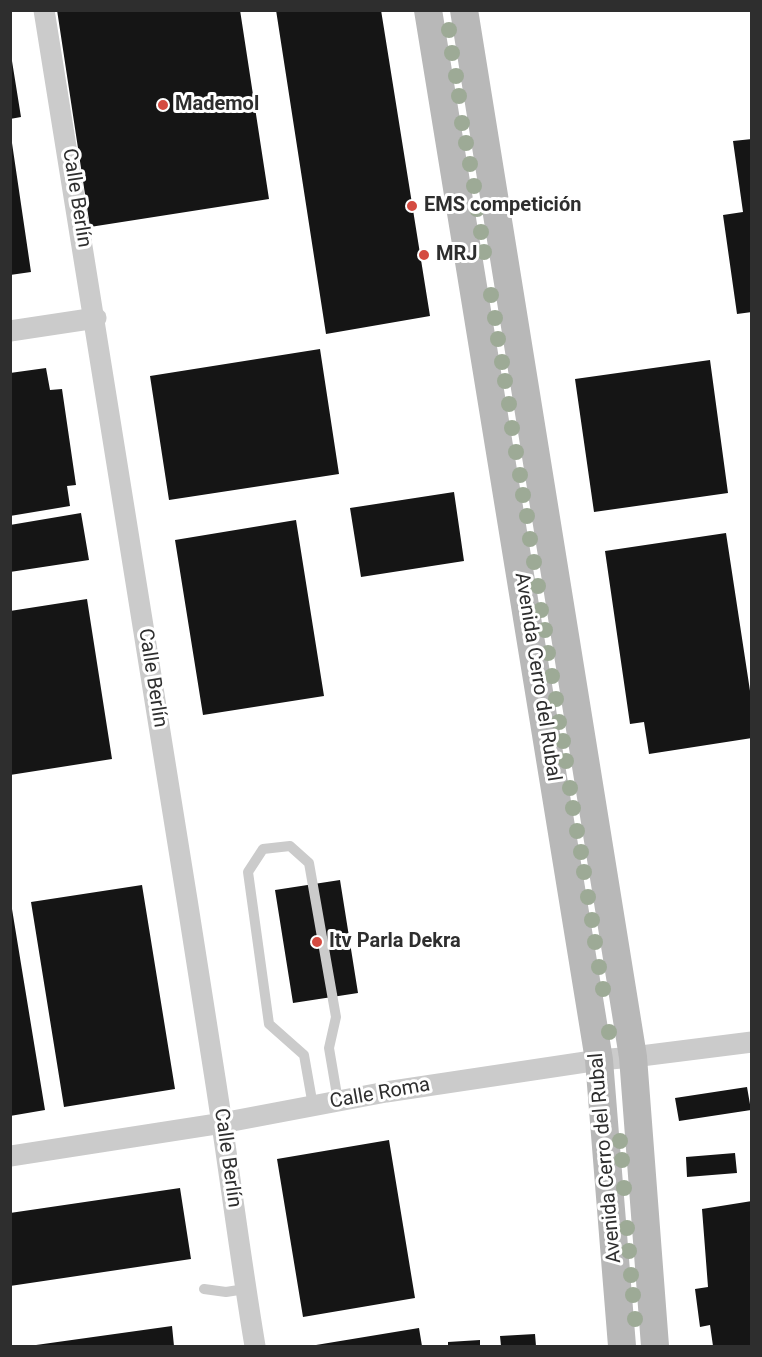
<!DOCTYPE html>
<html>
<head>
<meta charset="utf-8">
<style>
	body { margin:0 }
	#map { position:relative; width:762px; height:1357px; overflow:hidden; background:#fff; font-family:Roboto,sans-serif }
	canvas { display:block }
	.frame { position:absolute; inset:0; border:12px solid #2e2e2e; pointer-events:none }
</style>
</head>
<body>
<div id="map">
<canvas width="762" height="1357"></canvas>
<div class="frame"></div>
</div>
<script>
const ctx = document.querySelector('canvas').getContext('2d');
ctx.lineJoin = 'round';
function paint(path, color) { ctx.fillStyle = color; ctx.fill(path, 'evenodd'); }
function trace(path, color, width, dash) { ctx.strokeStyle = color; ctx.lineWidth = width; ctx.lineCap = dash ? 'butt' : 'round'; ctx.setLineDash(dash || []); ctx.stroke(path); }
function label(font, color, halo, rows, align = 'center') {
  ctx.font = font + ' Roboto,sans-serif'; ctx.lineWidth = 6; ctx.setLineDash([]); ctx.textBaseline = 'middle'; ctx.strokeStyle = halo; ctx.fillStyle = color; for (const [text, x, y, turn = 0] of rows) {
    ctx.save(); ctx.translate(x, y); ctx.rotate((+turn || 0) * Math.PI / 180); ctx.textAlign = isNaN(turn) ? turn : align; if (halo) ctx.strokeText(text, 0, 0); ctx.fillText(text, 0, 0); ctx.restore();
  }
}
const building = new Path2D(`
	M57,10H240L269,199L90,227Z
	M276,10H381L430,316L326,334Z
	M10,61H12L21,117L10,119Z
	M752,139V312L737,314L723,215L743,212L733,141Z
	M10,143H12L31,272L10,275Z
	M320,349L339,474L169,500L150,376Z
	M710,360L728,493L594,512L575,379Z
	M46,368L50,390L62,389L76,485L67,486L70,506L10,516V373Z
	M454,492L464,561L361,577L350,508Z
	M81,513L89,560L10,572V525Z
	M296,520L324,696L203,715L175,540Z
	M726,533L752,704V738L649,754L644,722L630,724L605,551Z
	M87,599L112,759L10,775V611Z
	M340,880L358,993L293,1003L275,890Z
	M142,885L175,1089L64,1107L31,902Z
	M10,909H12L45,1110L10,1116Z
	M747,1087L751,1110L679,1121L675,1098Z
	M389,1140L415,1298L303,1317L277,1159Z
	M735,1153L737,1173L687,1177L686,1157Z
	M180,1188L191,1259L10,1286V1213Z
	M752,1201V1346H713L710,1325L700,1327L695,1289L708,1287L702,1209Z
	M172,1326L174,1346H36V1345Z
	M419,1328L422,1346H316V1345Z
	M535,1334L536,1346H501L500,1336Z
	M480,1340V1346H448V1342Z`);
const lane = new Path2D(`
	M313,1106L304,1055L269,1024L248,872L263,849L290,846L309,863L336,1017L329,1048L338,1101
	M204,1289L226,1292L245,1289`);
const street = new Path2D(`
	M44,10C104,366 159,722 215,1078C229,1167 240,1257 255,1346
	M10,331L96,318
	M10,1156L222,1123L386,1092L599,1060L633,1057L752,1042`);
const secondary = new Path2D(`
	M428,10L599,1060L622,1346
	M464,10L633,1057L655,1346`);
const trees = [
	[449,30],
	[452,53],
	[456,76],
	[459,96],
	[462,123],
	[466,143],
	[470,164],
	[474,186],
	[477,209],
	[481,232],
	[484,252],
	[491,295],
	[495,318],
	[498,339],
	[502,362],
	[505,381],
	[509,404],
	[512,428],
	[516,452],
	[520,475],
	[523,495],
	[527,516],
	[530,539],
	[534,562],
	[538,586],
	[541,610],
	[545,630],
	[548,653],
	[552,676],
	[556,699],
	[559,722],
	[563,741],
	[566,761],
	[570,788],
	[573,808],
	[577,831],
	[581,852],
	[584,872],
	[588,897],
	[592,920],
	[595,942],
	[599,967],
	[603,989],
	[609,1032],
	[620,1141],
	[622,1160],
	[624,1188],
	[627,1228],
	[629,1251],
	[631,1275],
	[633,1295],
	[635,1319]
];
const markers = [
	[163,105,6,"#d44b41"],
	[412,206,6,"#d44b41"],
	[424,255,6,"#d44b41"],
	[317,942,6,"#d44b41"]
];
const poiNames = [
	["Mademol",175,105],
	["EMS competición",424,206],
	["MRJ",436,255],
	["Itv Parla Dekra",329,942]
];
const streetNames = [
	["Calle Berlín",76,198,81],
	["Avenida Cerro del Rubal",537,677,81],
	["Calle Berlín",152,678,81],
	["Calle Roma",380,1094,-10],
	["Calle Berlín",227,1158,82],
	["Avenida Cerro del Rubal",606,1158,-95]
];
paint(building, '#151515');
trace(lane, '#cbcbcb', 10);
trace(street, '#cbcbcb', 21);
trace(secondary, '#b8b8b8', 28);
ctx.fillStyle = '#9daa96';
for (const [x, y] of trees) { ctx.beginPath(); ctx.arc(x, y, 8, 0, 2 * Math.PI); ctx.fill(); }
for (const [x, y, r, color] of markers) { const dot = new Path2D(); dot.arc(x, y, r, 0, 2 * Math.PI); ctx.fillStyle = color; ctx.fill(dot); trace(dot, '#fff', 2); }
label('bold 20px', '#2e2e2e', '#fff', poiNames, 'left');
label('20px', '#2e2e2e', '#fff', streetNames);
</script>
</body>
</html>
